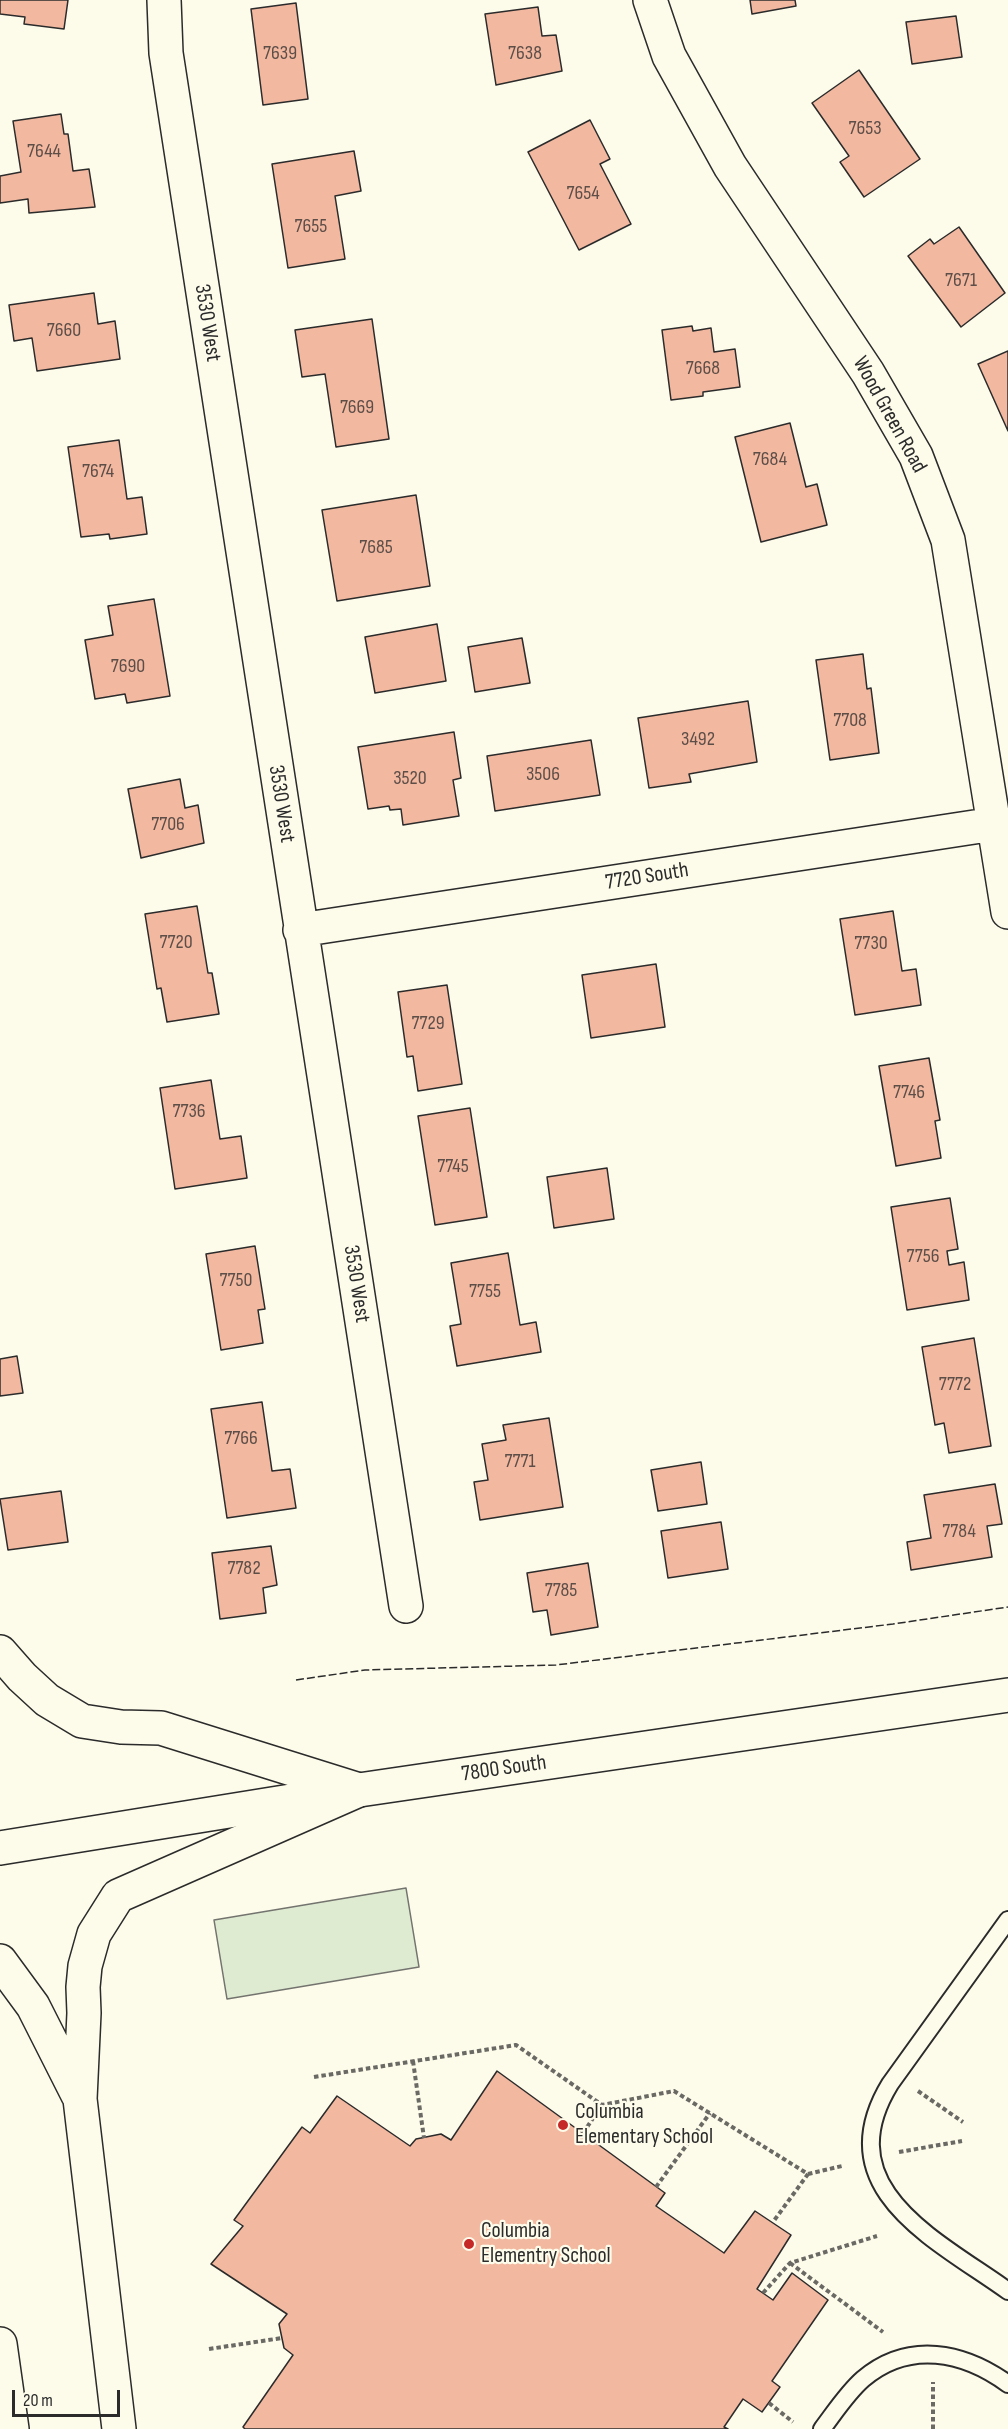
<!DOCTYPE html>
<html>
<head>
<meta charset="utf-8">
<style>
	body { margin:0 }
	#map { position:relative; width:1008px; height:2429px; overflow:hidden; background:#fdfbea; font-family:"Sofia Sans Condensed",sans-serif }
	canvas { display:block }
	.scale { position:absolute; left:12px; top:2390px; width:108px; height:27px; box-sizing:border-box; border:3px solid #2b2b2b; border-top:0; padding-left:8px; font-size:18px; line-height:21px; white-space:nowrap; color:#2b2b2b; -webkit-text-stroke:4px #fdfbea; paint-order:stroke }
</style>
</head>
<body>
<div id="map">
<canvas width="1008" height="2429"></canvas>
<div class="scale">20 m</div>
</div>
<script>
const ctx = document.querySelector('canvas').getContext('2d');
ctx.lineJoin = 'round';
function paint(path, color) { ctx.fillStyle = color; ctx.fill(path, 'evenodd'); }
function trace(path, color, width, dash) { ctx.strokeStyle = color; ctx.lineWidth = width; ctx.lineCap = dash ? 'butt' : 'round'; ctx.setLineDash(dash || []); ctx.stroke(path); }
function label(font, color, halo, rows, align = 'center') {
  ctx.font = font + ' "Sofia Sans Condensed",sans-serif'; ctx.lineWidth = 4.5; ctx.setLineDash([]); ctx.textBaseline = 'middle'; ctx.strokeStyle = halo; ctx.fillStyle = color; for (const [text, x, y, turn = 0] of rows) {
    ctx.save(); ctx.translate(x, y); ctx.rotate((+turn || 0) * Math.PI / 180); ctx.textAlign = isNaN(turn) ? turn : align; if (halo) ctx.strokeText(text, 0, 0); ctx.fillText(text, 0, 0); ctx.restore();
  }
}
const green = new Path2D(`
	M406,1888L419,1967L227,1999L214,1920Z`);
const building = new Path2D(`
	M0,0H68L64,29L24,24L25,17L0,14Z
	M750,0H795L796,6L752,14Z
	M296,3L308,99L263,105L251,9Z
	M538,7L542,36L556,35L562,71L496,85L485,14Z
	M956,16L962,57L912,64L906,22Z
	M859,70L920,159L864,197L840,162L849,156L812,103Z
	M61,114L64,134H68L73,171L89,169L95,207L29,213L28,199L0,203V176L21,172L13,121Z
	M590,120L610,159L600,164L631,224L579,250L528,152Z
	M354,151L361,191L335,196L345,259L288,268L272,164Z
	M959,227L1005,293L961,327L908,256L930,239L934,244Z
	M94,293L98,324L115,321L120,359L37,371L32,338L14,341L9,305Z
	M372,319L389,439L336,447L325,374L302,377L295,330Z
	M692,326L693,331L711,328L714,352L735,349L740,387L703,392V396L671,400L662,330Z
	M1008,351V431L978,364Z
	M790,423L806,487L817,484L827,525L761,542L735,437Z
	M119,440L127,499L142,497L147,534L110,539L109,534L81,537L68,447Z
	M416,495L430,586L337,601L322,510Z
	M154,599L170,696L127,703L125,694L95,699L85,640L113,635L108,606Z
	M437,624L446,681L375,693L365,637Z
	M522,638L530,683L475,692L468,647Z
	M863,654L867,689L871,688L879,753L830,760L816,660Z
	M748,701L757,762L689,774L691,782L649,788L638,718Z
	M454,732L461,778L453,780L459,816L403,825L401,809L390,810L389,806L368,809L358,747Z
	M591,740L600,795L495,811L487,756Z
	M180,779L185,808L198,805L204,843L141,858L128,789Z
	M197,906L208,973H212L219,1014L167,1022L161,988L157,989L145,914Z
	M893,911L902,971L916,969L921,1005L855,1015L840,919Z
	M656,964L665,1027L591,1038L582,975Z
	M447,985L462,1084L418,1091L413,1056L407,1057L398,992Z
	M929,1058L940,1120L935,1121L941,1158L896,1166L879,1066Z
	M211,1080L220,1139L241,1136L247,1178L175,1189L160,1088Z
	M470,1108L487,1217L435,1225L418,1116Z
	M607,1168L614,1219L554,1228L547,1177Z
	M950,1198L958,1249L947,1251L949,1265L964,1262L969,1300L907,1310L891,1207Z
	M255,1246L265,1309L258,1310L263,1343L221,1350L206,1254Z
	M508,1253L520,1325L536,1322L541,1352L457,1366L450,1326L461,1324L451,1263Z
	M974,1338L991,1446L949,1453L944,1423L935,1425L922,1347Z
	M17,1356L23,1393L0,1396V1359Z
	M262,1402L272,1471L290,1469L296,1508L227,1518L211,1409Z
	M549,1418L563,1507L480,1520L474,1482L488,1480L482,1444L506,1440L503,1425Z
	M701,1462L707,1504L658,1511L651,1470Z
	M995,1484L1002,1524L987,1526L992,1557L911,1570L907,1542L931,1538L924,1495Z
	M61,1491L68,1542L8,1550L0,1499Z
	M721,1522L728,1569L668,1578L661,1531Z
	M271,1546L277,1585L263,1588L266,1613L220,1619L212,1553Z
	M588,1563L598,1627L551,1635L547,1610L533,1612L527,1573Z
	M497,2071L665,2193L656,2206L724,2253L755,2211L791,2235L757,2289L773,2300L792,2273L828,2300L772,2381L780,2387L762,2412L743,2399L724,2427L728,2429H245L243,2427L293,2355L284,2348L279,2324L287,2314L211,2264L243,2226L234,2220L302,2127L310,2133L337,2096L410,2146L416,2139L441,2134L451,2140Z`);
const path = new Path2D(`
	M413,2061L424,2138
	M314,2077L516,2045L602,2105L674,2091L808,2174L773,2222
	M918,2091L963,2122
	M583,2133L602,2105
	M899,2152L962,2141
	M808,2174L842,2166
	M656,2187L710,2113
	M790,2263L883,2332
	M763,2293L790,2263L877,2236
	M209,2349L282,2338
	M769,2403L793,2422
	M933,2429V2382`);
const service = new Path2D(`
	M1008,1920L890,2084C826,2189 937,2240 1008,2291
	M822,2429C835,2412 847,2393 863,2379C909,2340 964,2352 1008,2384`);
const minor = new Path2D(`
	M164,0L166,53L406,1606
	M650,0L669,56L730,166L868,373L916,456L948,540L1008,912
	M300,930L994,824`);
const primary = new Path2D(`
	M0,1848L359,1790L1008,1695`);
const motorway = new Path2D(`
	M0,1652L22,1677L47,1700L82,1721L121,1727L161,1728L359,1790
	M0,1961L33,2006L78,2095
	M0,2344L12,2429
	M119,2429L80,2099L84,2013L83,1987L85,1966L94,1934L118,1896L359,1790`);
const fence = new Path2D(`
	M296,1680L365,1670L556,1665L893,1624L1008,1607`);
const markers = [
	[563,2125,6,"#c62828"],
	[469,2244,6,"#c62828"]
];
const numberNames = [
	["7639",280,54],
	["7638",525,54],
	["7653",865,129],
	["7644",44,152],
	["7654",583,194],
	["7655",311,227],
	["7671",961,281],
	["7660",64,331],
	["7668",703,369],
	["7669",357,408],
	["7684",770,460],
	["7674",98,472],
	["7685",376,548],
	["7690",128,667],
	["7708",850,721],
	["3492",698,740],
	["3506",543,775],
	["3520",410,779],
	["7706",168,825],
	["7720",176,943],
	["7730",871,944],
	["7729",428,1024],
	["7746",909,1093],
	["7736",189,1112],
	["7745",453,1167],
	["7756",923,1257],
	["7750",236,1281],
	["7755",485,1292],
	["7772",955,1385],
	["7766",241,1439],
	["7771",520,1462],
	["7784",959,1532],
	["7782",244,1569],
	["7785",561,1591]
];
const streetNames = [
	["3530 West",207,323,81],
	["Wood Green Road",889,415,61],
	["3530 West",281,804,81],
	["7720 South",647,877,-9],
	["3530 West",356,1284,81],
	["7800 South",504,1769,-8]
];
const poiNames = [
	["Columbia",575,2112],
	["Elementary School",575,2137],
	["Columbia",481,2231],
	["Elementry School",481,2256]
];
paint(green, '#deebd1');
trace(green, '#74746e', 1.5);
paint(building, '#f2b8a0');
trace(building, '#2b2b2b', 1.5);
trace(service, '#2b2b2b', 20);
trace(minor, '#2b2b2b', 36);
trace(primary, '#2b2b2b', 36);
trace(motorway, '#2b2b2b', 36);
trace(path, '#6a6964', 4, [4.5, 3]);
trace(service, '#fdfbea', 16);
trace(minor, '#fdfbea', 33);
trace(primary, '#fdfbea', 33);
trace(motorway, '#fdfbea', 33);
trace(fence, '#2b2b2b', 1.5, [8, 3]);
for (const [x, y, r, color] of markers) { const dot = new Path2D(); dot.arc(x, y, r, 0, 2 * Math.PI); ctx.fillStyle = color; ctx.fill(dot); trace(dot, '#fdfbea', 2); }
label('20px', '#5d4e48', null, numberNames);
label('22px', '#2b2b2b', '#fdfbea', streetNames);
label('22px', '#2b2b2b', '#fdfbea', poiNames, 'left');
</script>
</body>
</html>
